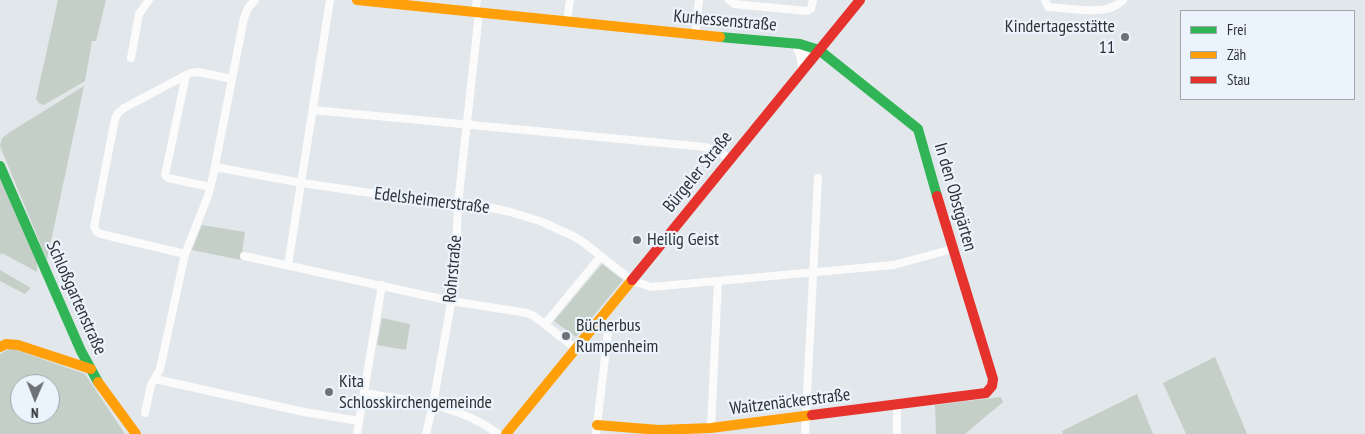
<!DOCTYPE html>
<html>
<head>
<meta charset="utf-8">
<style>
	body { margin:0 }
	#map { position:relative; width:1365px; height:434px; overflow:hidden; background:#e2e7eb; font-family:"PT Sans Narrow",sans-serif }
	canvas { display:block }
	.legend { position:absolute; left:1180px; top:10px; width:175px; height:90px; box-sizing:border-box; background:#ebf4fc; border:1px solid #a0a6ac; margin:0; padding:6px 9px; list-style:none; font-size:15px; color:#2f3235 }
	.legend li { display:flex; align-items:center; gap:10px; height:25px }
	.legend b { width:25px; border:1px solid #a0a6ac }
	.north { position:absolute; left:10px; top:374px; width:50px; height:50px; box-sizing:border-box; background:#ebf4fc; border:1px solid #a0a6ac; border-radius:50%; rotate:181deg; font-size:14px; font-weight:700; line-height:20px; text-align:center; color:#2f3235 }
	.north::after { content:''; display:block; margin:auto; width:18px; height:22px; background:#6e7175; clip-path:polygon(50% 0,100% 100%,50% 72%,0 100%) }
</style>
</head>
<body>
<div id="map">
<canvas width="1365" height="434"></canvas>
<ul class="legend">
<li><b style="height:6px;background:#30b455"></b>Frei</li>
<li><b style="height:6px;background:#ff9f0a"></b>Zäh</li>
<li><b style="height:6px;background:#e5322d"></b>Stau</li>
</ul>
<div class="north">N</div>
</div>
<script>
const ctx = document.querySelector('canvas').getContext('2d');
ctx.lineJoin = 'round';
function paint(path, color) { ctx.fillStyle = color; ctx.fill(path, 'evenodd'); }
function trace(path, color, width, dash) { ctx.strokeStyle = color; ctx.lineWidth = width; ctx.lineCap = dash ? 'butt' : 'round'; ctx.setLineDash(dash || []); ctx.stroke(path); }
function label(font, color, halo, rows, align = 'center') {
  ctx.font = font + ' "PT Sans Narrow",sans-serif'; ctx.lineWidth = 4.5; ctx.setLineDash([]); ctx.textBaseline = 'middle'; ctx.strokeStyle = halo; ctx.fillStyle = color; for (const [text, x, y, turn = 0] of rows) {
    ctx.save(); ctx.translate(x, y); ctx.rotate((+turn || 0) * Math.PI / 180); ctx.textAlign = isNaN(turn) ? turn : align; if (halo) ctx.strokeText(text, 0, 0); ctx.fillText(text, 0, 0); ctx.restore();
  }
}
const green = new Path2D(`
	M58,0H106L96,41H92L85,81L44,105L39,103L36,99Z
	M84,86L47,260L0,146L2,138L10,132Z
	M0,174L37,261V272L2,253L0,255Z
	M202,225L245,232L241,260L192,250Z
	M602,264L623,280L576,337L554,321Z
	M0,270L31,288L25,294L0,281Z
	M382,318L410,324L406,350L377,345Z
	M11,348L85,374L125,434H0V354ZM20,384H50V414H20Z
	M1215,357L1247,434H1186L1163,383Z
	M1137,394L1153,434H1063L1062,431Z
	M1001,397L1003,402L965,434H936L935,405Z`);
const street = new Path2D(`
	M729,0L734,4L807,11L811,9L813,0
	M1045,0L1048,7C1069,8 1108,17 1123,0
	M475,12L477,0
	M567,22L570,0
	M695,35L699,0
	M792,43L813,57
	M797,48L801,58L802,71
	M131,58L139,14L149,0
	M186,75L165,175L168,178L210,187
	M313,110L705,147L718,151L730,159
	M215,167L302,183L425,201L479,205L510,212L540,221L573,236L583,242L631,280L651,287L894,265L952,249
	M185,254L101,234L97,232L94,227L115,119L118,113L124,108L190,73L198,72L232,79
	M244,256L451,301L527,313L534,316L575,348
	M288,265L330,0
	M545,324L601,256
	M155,379L304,412L359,421
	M364,393C411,401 459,404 498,434
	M897,405V434
	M145,413L151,385L160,369L185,254L208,196L213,176L244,18L248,8L255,0
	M711,428L718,281
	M357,434L382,285
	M426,434L433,404L455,281L458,204L479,13
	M596,434L608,332L606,326L598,320
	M805,434L818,178`);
const fast = new Path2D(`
	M720,37L800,44L819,50L918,129L937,196
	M0,166L81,351L98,382`);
const slow = new Path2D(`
	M357,0L720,37
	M0,347L6,344L18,345L91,369
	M98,382L136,434
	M597,425L659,430L711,428L812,415
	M506,434L632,280`);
const jam = new Path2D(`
	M632,280L860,0
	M812,415L986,393L992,386L993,379L937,196`);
const markers = [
	[1125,37,5,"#6e7175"],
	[637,240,5,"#6e7175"],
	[566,336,5,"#6e7175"],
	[329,392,5,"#6e7175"]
];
const streetNames = [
	["Kurhessenstraße",725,21,5],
	["Bürgeler Straße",698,172,-51],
	["In den Obstgärten",955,197,74],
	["Edelsheimerstraße",432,201,7],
	["Rohrstraße",453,269,-85],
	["Schloßgartenstraße",76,298,66],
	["Waitzenäckerstraße",790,402,-7]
];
const poiNames = [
	["Kindertagesstätte",1115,27,"right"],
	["11",1115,48,"right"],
	["Heilig Geist",647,240],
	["Bücherbus",576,326],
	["Rumpenheim",576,347],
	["Kita",339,382],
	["Schlosskirchengemeinde",339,403]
];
paint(green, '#c4d0c7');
trace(street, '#fbfbfc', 8);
trace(fast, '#30b455', 10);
trace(slow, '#ff9f0a', 10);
trace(jam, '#e5322d', 10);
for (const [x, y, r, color] of markers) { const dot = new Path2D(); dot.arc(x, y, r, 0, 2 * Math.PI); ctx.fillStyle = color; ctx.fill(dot); trace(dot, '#ebf4fc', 2); }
label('18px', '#2f3235', '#ebf4fc', streetNames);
label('18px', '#2f3235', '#ebf4fc', poiNames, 'left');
</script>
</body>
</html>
